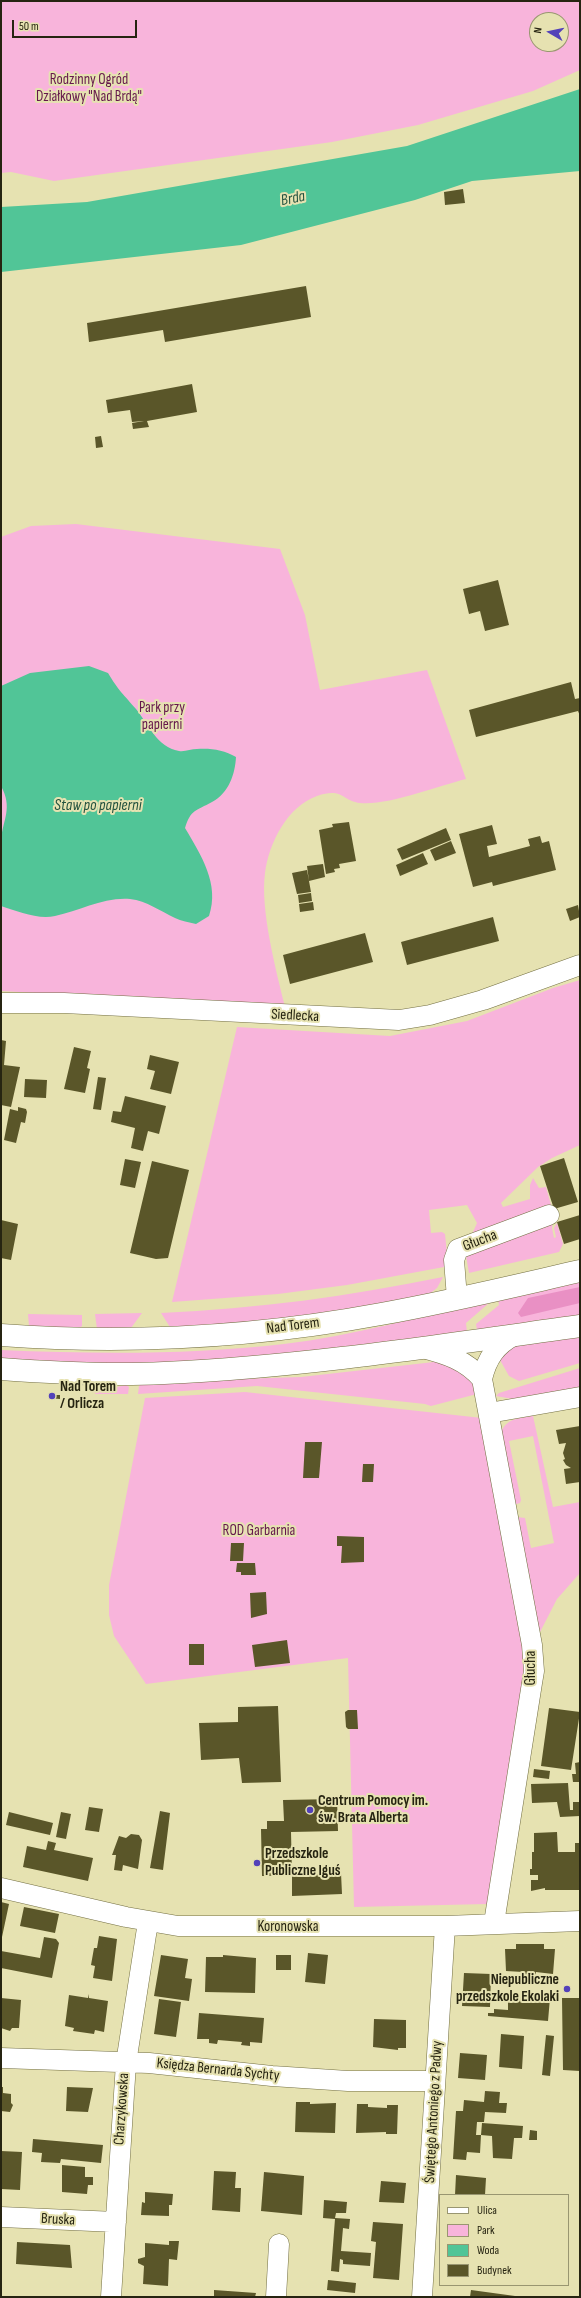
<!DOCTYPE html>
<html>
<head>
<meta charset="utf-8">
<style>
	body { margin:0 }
	#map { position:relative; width:581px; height:2298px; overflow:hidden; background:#e6e2b1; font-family:"Sofia Sans Condensed",sans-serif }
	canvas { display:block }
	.frame { position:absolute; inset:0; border:2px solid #262411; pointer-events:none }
	.legend { position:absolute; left:439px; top:2194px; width:130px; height:92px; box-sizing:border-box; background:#e6e2b1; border:1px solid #999671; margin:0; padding:5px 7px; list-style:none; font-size:12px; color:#262411 }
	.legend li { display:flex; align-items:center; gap:8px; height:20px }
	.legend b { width:20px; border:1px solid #999671 }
	.north { position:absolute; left:529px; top:12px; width:40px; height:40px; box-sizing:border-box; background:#e6e2b1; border:1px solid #999671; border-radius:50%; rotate:279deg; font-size:11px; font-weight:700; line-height:16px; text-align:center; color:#262411 }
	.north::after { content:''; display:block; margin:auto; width:14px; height:18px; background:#5341b9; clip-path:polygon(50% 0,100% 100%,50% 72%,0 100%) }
	.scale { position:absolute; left:12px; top:20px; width:125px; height:18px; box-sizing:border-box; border:2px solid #262411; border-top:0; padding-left:5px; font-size:12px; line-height:14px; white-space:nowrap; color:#262411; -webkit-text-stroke:3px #e6e2b1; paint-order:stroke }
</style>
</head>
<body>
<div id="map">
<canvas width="581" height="2298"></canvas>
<div class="frame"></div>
<ul class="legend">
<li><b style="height:5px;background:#fff"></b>Ulica</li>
<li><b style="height:11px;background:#f8b4db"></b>Park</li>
<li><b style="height:11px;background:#51c597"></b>Woda</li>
<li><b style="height:11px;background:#5a5629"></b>Budynek</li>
</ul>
<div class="north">N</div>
<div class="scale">50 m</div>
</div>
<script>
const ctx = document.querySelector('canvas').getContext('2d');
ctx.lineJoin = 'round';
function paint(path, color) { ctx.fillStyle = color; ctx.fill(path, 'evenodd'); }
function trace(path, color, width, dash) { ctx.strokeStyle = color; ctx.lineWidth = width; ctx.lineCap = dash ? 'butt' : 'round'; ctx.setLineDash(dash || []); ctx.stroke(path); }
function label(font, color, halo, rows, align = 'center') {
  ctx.font = font + ' "Sofia Sans Condensed",sans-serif'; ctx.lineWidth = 4; ctx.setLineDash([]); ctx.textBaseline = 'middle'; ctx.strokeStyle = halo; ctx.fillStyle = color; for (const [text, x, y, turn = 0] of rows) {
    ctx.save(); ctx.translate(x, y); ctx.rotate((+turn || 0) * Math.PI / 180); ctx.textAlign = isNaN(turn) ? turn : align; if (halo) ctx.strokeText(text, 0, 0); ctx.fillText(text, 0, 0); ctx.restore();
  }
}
const green = new Path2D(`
	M1,1H580V70L533,91L418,125L332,142L54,181L11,172L1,173ZM537,20H561V44H537Z
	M76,524L280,549L305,615L320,690L427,670L466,779C438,786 387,806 360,803C342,801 343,787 317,796C288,806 269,842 265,873C260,910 276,970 285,1007L1,991V537L31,526Z
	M580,980V1145L552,1158L538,1167L501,1203L503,1207L530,1199V1185L533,1178L539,1188L546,1187L551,1205L469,1241L477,1223L467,1205L429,1210L431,1233L442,1232L445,1234L447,1254L444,1267L347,1285L278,1294L172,1302L237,1027L390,1036L467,1021L553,988Z
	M553,1222L552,1228L554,1238L556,1237L554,1228L557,1223L563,1244L559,1252L469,1273L465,1250Z
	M443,1277L437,1288L428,1295L325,1313L241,1323L170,1327L161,1313C256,1309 350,1296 443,1277Z
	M580,1281V1317L477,1330L476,1324L499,1305L498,1299Z
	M488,1301L489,1303L466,1323L467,1332L248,1358L143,1364L1,1361V1350C96,1354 190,1355 284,1344C353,1336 421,1316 488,1301Z
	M142,1313L131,1328L97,1329L95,1314Z
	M28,1314L82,1315V1326L79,1328L29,1326Z
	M580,1336V1363L519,1381L509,1376L500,1360L512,1346Z
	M443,1361L469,1375L477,1394L431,1406L425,1404L257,1386L138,1394L139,1386L144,1382L301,1377Z
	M580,1368V1390L518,1400L496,1396L499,1393Z
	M126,1385L129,1387L128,1394H96L93,1392Z
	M245,1392L482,1418L527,1655L488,1904L354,1907L348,1658L146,1684L114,1636L109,1615V1585L145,1398Z
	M533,1416L553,1507L580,1502V1573L557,1599L539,1634L517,1517L525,1518L531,1548L554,1543L533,1436L509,1441L521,1500L520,1503L513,1505L501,1432C507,1418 520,1418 533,1416Z`);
const forest = new Path2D(`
	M580,1287V1303L521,1317L518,1313L528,1298Z`);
const water = new Path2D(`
	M580,89V171L472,181L415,200L241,245L1,272V207L87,202L407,146Z
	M89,666L108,673C118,690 124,695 136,709C149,725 157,747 179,751C185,752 191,749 197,749C211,748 224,750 236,757C235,774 229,793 212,802C196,811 191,809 185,828C201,855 220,884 209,916L196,924C189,922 181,921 175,918C160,911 147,901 130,899C103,897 80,911 55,916C38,920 17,911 1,906C1,884 0,862 1,840C3,819 13,808 1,786V686L30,673Z`);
const building = new Path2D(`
	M463,189L465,203L445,205L444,192Z
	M306,286L311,317L165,342L163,330L89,342L87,323Z
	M192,384L197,412L147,421L149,427L133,429L132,423L144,421L132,422L130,410L108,413L106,400Z
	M101,436L103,447L96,448L95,437Z
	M498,580L509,625L485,631L480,611L469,614L463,589Z
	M571,682L575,699L580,698V716L578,711L476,737L469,710Z
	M349,822L356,861L339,864L340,868L334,869L335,872L326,874L319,830L333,827L332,824Z
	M492,825L497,844L487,846L489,857L530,846L528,839L540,836L542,843L549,841L556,870L493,886L492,882L473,887L459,834Z
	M446,828L451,840L402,860L397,849Z
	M451,841L456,853L435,861L430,850Z
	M423,853L428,864L400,876L396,865Z
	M323,864L325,877L309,881L307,866Z
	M307,870L311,892L297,894L292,873Z
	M311,893L312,901L299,903L298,895Z
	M313,902L314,910L300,912L299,904Z
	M578,905L580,917L570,921L566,909Z
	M493,917L499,941L407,965L401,942Z
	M365,933L373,962L290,984L283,955Z
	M1,1040L6,1041L4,1065L20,1067L11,1107L1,1105Z
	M74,1047L91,1051L87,1068L90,1069L85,1093L64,1089Z
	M150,1055L179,1062L171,1094L150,1089L155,1071L147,1069Z
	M98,1077L106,1078L101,1110L93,1109Z
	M25,1079L47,1080L46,1098L24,1097Z
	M125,1096L166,1106L159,1134L148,1131L143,1151L131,1148L135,1128L111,1122L113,1111L121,1112Z
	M18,1107L26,1109L27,1112L25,1123L21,1122L16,1143L4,1140L10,1109L18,1111Z
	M564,1158L578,1202L554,1209L540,1166Z
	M125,1159L141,1162L135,1188L120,1185Z
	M152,1161L189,1170L168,1258L156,1259L130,1253Z
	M580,1215V1239L564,1244L557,1222Z
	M1,1220L18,1224L11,1260L1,1258Z
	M49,1395H60V1399L49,1398Z
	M580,1426V1482L566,1484L564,1469L571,1468L566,1465L563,1460L565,1459L563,1453L566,1443L559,1444L556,1430Z
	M305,1442H322L319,1478H303Z
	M363,1464H374L373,1482H362Z
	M337,1536L364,1537V1562L341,1563L342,1546H337Z
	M231,1543H244L243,1561H230Z
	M237,1563H255L256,1575H241V1572H236Z
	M266,1592L267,1614L251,1618L250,1593Z
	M287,1640L290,1663L255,1667L252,1645Z
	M189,1644H204V1665H189Z
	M278,1706L281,1782L242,1783L239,1758L201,1760L199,1723L238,1722V1707Z
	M549,1708L580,1712L571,1770L541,1766Z
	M348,1710H357L358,1729H348L346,1727L345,1712Z
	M580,1762V1782H573L572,1774H576L575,1763Z
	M534,1769L550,1771L549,1779L533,1777Z
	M568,1783L570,1810H573V1802H580V1816L560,1817L557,1802L532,1803L531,1784Z
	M337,1799L338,1831L291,1832L292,1875L262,1876L261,1829H267V1821H284L283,1800Z
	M89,1807L103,1809L99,1832L85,1830Z
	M160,1811L170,1813L163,1870L150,1868Z
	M9,1812L53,1823L50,1835L6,1825Z
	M61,1812L71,1814L66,1839L56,1837Z
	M557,1832L558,1852H575V1843H580V1890H545V1888L531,1891V1880H538V1875H530V1869H532V1852H534V1833Z
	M131,1834L139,1835L142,1840L138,1869L123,1865L122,1871L114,1870L116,1855H112L119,1836L126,1838Z
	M48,1841L56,1843L54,1850L93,1858L88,1881L23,1867L27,1846L46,1850Z
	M341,1873L342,1894L292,1896V1876Z
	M1,1902L9,1904L2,1937H1Z
	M24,1907L59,1914L55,1933L20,1926Z
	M99,1936L117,1939L112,1981L93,1978L95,1966L91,1965L94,1948H97Z
	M44,1937L56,1939L59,1943L52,1978L1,1968V1951L40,1958Z
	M516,1944H544V1949H555L553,1974L536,1972V1977H522L523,1972L506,1971L505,1949H516Z
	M308,1953L328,1955L325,1984L305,1982Z
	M161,1955L188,1959L185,1978L192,1979L189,2001L154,1996Z
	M223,1955L256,1958L255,1993L205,1992L206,1957H223Z
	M276,1955H291V1970H276Z
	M464,1973L491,1974L490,2007L462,2006Z
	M517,1993V1997L550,1998L548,2021L488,2016V2013H494V2009L508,2010V1994Z
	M88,1994L89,1998L108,2001L104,2032L95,2030L94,2034L73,2031L74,2028L65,2026L69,1995L88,1998Z
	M1,1998L21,2000L19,2028H12L10,2031L1,2028Z
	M562,1998H580V2071L563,2070Z
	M159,1999L181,2002L176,2037L154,2034Z
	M199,2013L264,2018L262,2043L250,2042V2046L241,2045L242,2042L218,2040L217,2044L209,2043V2039H197Z
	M374,2019L406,2020V2048H398V2050L373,2047Z
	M501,2034L524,2036L522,2069L499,2067Z
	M546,2035L554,2036L550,2076L542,2075Z
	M460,2053L487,2055L485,2080L458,2078Z
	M1,2087H3V2093L11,2094V2103L13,2105L10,2112L1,2111Z
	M67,2087L93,2088L88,2112L66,2111Z
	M485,2091L500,2092L499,2103H507L506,2113L485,2112L484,2122H477L476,2135H481L480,2153L467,2152L466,2160L453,2159L456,2111H463L464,2100L484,2102Z
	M296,2102H310V2104L336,2103L335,2133L295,2132Z
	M357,2104H368V2107L387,2108V2105H398L397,2134H386V2132L356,2133Z
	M482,2123L523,2126L522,2138H514L512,2159L493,2158L492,2136L481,2135Z
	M530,2130L537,2131V2140H529Z
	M33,2139L103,2145L101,2163L61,2159L60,2163L41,2162L42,2153L32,2152Z
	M1,2151L22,2152L20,2190L1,2189Z
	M62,2165L85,2167V2177H93V2185H88L87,2194L62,2192Z
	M214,2171L236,2172L235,2188H241L240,2212L212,2210Z
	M264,2172L304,2176L302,2215L261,2211Z
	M456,2175L486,2178L485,2195H455Z
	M381,2181L406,2183L404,2203L379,2202Z
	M145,2192L173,2194L172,2205H169V2216L141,2215L142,2202L145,2203Z
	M324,2200L347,2202L346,2213H336L335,2218L350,2219L349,2229L343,2228L341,2251L371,2253L370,2266L343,2264V2260L340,2259L339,2272L331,2271L335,2219L323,2218Z
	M373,2222L403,2224L399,2280L373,2278L376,2242L371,2241Z
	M169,2241H179L177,2260L169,2259L168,2286L143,2284L144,2266L138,2263V2259L145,2257V2243L169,2245Z
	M17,2242L70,2245L72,2268L16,2264Z
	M328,2280L356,2283L355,2293L327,2290Z
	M214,2290L256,2293L255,2297H214Z
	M471,2290L515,2296V2297H470Z`);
const minor = new Path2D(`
	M1,1003H64L399,1020L430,1015L483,1000L580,965
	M457,1298L454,1260L458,1249L549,1215
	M423,1348C446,1354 466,1360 482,1379
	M489,1413L580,1397
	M1,1888L126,1917L178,1926H445L580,1921
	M494,1923L532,1683L534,1671L532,1645L482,1379C487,1358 496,1345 515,1335
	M1,2058L149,2063L272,2076L348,2081H435
	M1,2217L116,2222
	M111,2297L126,2063L148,1922
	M276,2297L279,2244
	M422,2297L445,1926`);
const major = new Path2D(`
	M1,1335C127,1344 257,1337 381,1314C448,1302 514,1286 580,1271
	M1,1369C55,1373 109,1376 164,1373C302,1367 443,1345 580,1326`);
const markers = [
	[52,1396,4,"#5341b9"],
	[310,1810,4,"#5341b9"],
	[257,1863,4,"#5341b9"],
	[567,1989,4,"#5341b9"]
];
const parkNames = [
	["Rodzinny Ogród",89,80],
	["Działkowy \"Nad Brdą\"",89,97],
	["Park przy",162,708],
	["papierni",162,725],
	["ROD Garbarnia",259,1531]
];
const streetNames = [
	["Siedlecka",295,1016,3],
	["Głucha",480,1241,-21],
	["Nad Torem",293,1326,-7],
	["Głucha",531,1668,-90],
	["Koronowska",288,1927],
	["Księdza Bernarda Sychty",218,2070,6],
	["Charzykowska",122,2109,-86],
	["Świętego Antoniego z Padwy",434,2112,-87],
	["Bruska",58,2220,3]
];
const poiNames = [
	["Nad Torem",60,1387],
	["/ Orlicza",60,1404],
	["Centrum Pomocy im.",318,1801],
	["św. Brata Alberta",318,1818],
	["Przedszkole",265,1854],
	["Publiczne Iguś",265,1871],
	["Niepubliczne",559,1980,"right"],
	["przedszkole Ekolaki",559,1997,"right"]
];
const waterNames = [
	["Brda",293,199,-11],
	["Staw po papierni",98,806]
];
paint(green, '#f8b4db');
paint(forest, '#e990c4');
paint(water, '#51c597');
paint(building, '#5a5629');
trace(minor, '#736f42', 21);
trace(major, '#736f42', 23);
trace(minor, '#fff', 20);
trace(major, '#fff', 22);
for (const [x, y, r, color] of markers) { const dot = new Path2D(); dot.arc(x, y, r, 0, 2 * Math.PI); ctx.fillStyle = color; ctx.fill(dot); trace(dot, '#e6e2b1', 1.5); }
label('15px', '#65174c', '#e6e2b1', parkNames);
label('15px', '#262411', '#e6e2b1', streetNames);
label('bold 15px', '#262411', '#e6e2b1', poiNames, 'left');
label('italic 16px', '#23523f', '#e6e2b1', waterNames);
</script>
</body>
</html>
